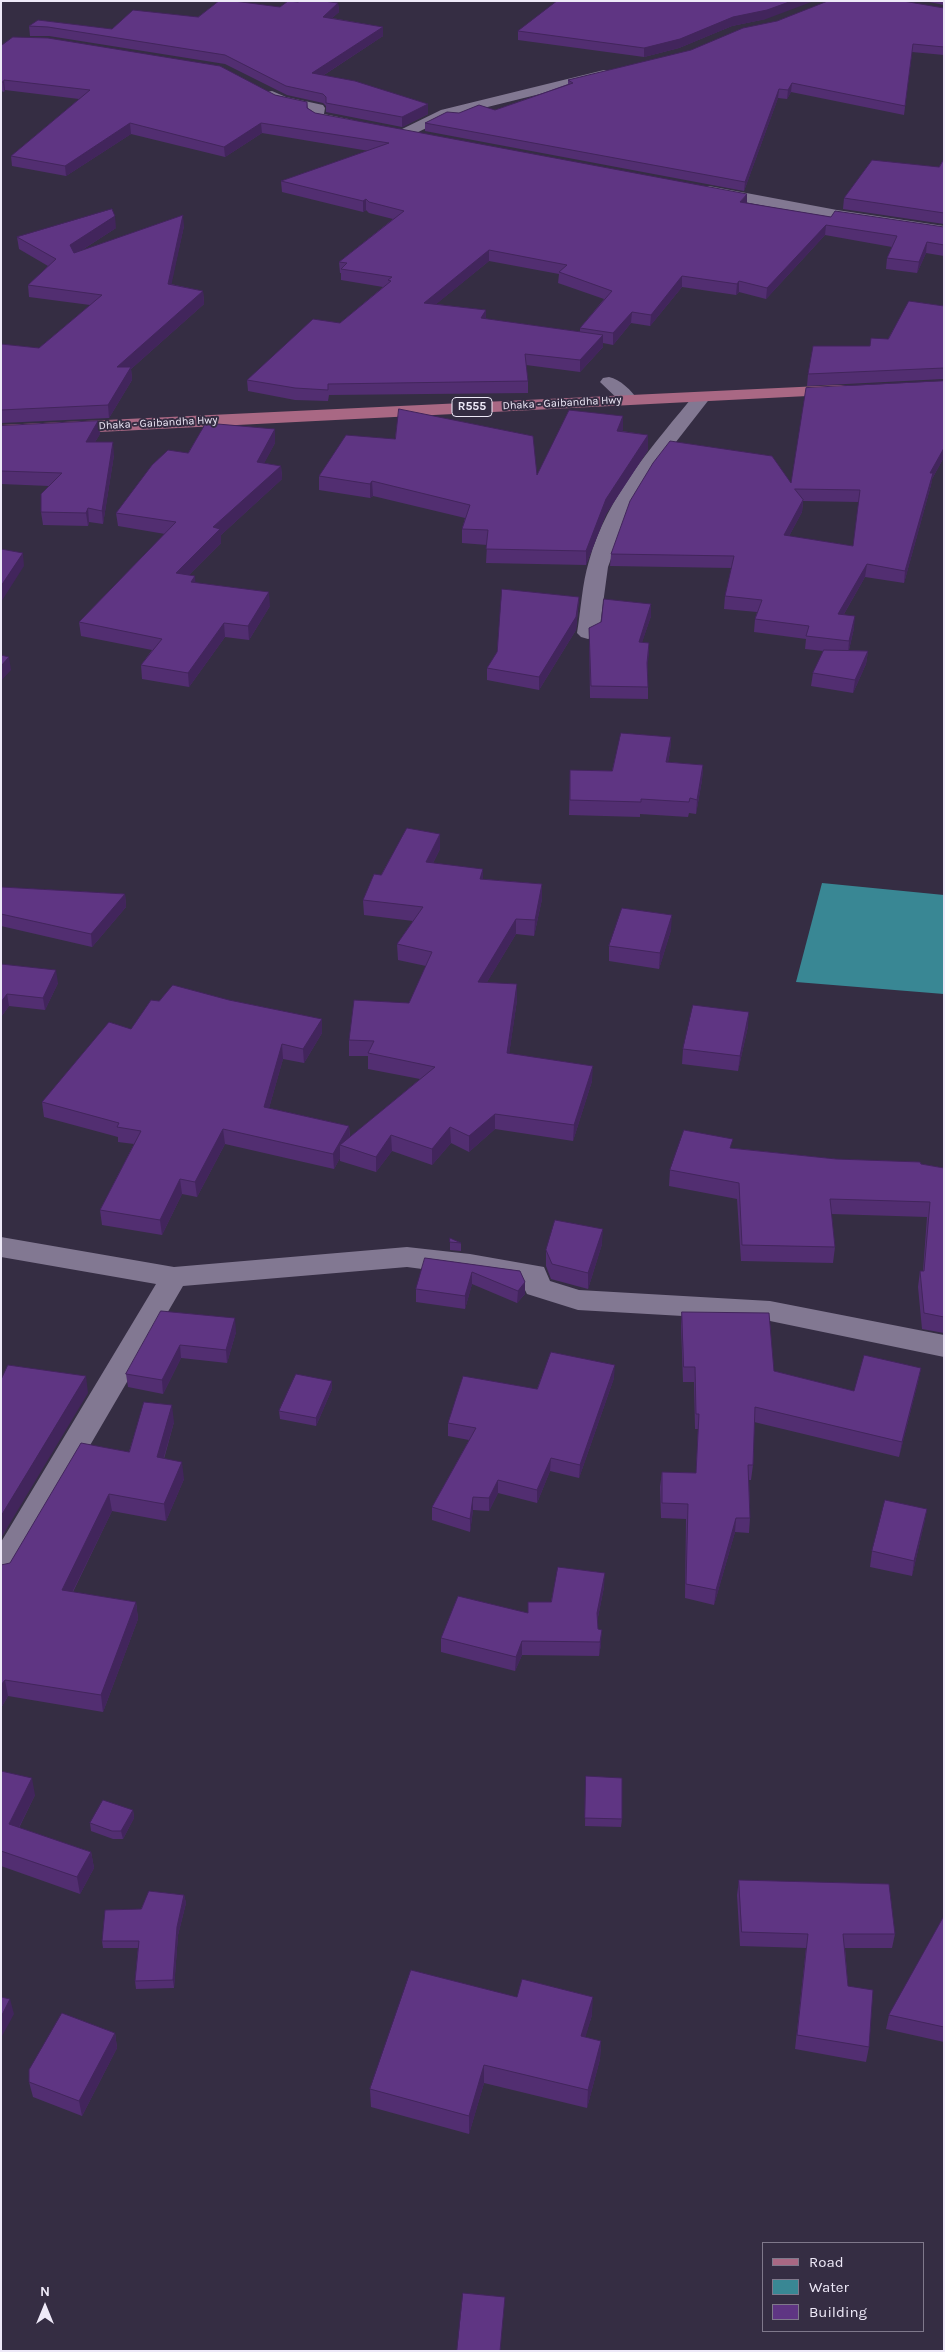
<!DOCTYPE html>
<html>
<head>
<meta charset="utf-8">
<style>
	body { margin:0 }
	#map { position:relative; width:945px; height:2352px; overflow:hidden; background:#352d43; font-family:Karla,sans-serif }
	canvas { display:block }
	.frame { position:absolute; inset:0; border:2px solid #eee9f8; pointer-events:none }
	.legend { position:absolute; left:762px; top:2242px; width:162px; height:90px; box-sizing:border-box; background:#352d43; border:1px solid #7f788b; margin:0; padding:6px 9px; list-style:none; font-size:15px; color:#eee9f8 }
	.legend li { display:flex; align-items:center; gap:10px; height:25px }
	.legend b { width:25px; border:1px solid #7f788b }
	.north { position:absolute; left:20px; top:2282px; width:50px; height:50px; -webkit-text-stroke:4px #352d43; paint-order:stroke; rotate:0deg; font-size:14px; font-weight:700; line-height:20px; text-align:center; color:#eee9f8 }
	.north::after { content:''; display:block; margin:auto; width:18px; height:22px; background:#eee9f8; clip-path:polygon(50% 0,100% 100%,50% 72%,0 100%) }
</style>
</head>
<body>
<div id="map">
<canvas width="945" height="2352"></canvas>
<div class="frame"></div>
<ul class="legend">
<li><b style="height:6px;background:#a96884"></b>Road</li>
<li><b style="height:14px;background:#398794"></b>Water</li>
<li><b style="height:14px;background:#5f3583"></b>Building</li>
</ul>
<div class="north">N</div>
</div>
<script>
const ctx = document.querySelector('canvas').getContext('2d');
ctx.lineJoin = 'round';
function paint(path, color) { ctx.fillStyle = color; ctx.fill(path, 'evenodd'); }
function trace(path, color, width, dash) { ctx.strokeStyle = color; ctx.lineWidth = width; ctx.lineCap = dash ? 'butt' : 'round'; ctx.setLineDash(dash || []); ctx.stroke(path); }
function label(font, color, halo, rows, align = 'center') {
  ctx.font = font + ' Karla,sans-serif'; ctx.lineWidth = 4; ctx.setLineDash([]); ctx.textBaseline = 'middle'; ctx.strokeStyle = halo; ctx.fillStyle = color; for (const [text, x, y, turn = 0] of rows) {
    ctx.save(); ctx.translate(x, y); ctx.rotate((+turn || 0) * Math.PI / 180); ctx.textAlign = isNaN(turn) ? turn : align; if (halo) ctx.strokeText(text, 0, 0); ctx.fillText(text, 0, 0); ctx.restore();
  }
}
const water = new Path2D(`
	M822,883L944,895V994L796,982Z`);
const street = new Path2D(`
	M604,70L609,71L611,74L609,77L451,116L410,136H400L397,133L400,130L441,110Z
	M272,91L286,97L323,105L325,108L324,114L353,120L356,123L348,128L311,120L309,117L310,111C296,108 274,107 265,95L267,92Z
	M709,186L837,210L944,226V236L837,220L703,194L701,191L703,188Z
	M609,377C620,379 632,391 638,400L635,404H623L600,382L603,378Z
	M702,392L708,393L711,397L651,474L628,512L608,567L599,633L595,637L588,639L581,637L577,633C581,609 582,584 589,561C607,496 654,444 696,393Z
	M1,1237L174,1267L407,1247L470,1254L544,1267L550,1281L579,1290L770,1301L944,1335V1357L770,1321L578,1310L527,1294L521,1282L407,1267L183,1286L12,1579L1,1582V1542L156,1284L1,1257Z`);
const primary = new Path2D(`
	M841,385L847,386L850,390L847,394L1,437V425Z`);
const wall = new Path2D(`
	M924,1H944V5Z
	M298,2L338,3L339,12L332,18L383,27V36L324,75L428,104V114L402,127L326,112V106L323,103L287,95L225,64L49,36H30L29,26L112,29L198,17L280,7Z
	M944,8V55L912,52L904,115L791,92L787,99L778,98L744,191L425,131V123L459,113L495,110L568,84V80Z
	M766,19L732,26L679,48L644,57L518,40V31Z
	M1,46L275,95L307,102L308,108L315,113L747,203L831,217L944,227V256L926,253L917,273L886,269L887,258L892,247L825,235L766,299L739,292L736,295L682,287L650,326L631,323L613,345L603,343V347L580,372L526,365L528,381V393L329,395L328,401L295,400L248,391L247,380L340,323L383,287L341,280V273H340L339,262L393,219L369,213L366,210L363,212L282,192L281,181L369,151L262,133L225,157L131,134L66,176L12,166L11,156L79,99L5,90L4,92L1,91ZM489,261L559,274L558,283L604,299L580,328V332L486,319V310L436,304Z
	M944,159V224L843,209L844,198L939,167Z
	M184,226L171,284L203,291L204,304L131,369L132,380L109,418L1,423V344L39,348L90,305L29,297L28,285L48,266L19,249L17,237L116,228L82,250Z
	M944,306V379L807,386L808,374L870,346L888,339Z
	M944,381V457L932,479L931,485L904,583L865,577L844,614L854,628L849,650L868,651L866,664L853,693L811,686L813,673L823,651L805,649L806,639L754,632L755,619L757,612L724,609L725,596L732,568L610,566L611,554L791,483ZM803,501L859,502L853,546L789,536L802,512Z
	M623,416L622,431L648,435V450L606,514L586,565L486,563L487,545L462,543V529L465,518L373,496L370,498L319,490V476L537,475Z
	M98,421L100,434L95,442L114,455L103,524L89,522L88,526L43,525L41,512L49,486L1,484V426Z
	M275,443L264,463L281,466L282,479L221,535V543L189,575L195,583L270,606L249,640L225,637L189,687L142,679L141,665L152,650L81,636L79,622L165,534L118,526L116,513L188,453Z
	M579,597L578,609L576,630L539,690L487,680V668Z
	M651,616L642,642L649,643L647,668L648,687V699L590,698L589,628Z
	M671,737L670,752L668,762L703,765L702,780L696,814L689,813L688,817L640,814V817L569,815L570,770L612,771Z
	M440,834V849L433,863L483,879L542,884V899L534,936L516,934L487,982L517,1000L509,1054L592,1081L573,1141L495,1129L469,1152L451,1143L432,1165L392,1151L376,1172L340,1161V1158L334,1169L225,1144L197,1197L182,1194L162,1235L102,1225L100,1210L134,1144L118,1142V1137L44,1117L42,1102L131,1029L322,1033L304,1063L283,1059L269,1108L349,1126L350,1137L420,1079L368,1069V1056H349V1040L409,1003L426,966L398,960L397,944L413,921L364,915L363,900L381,875Z
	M1,887L125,894L126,907L92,947L1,926Z
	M671,930L659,969L609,961V946Z
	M1,964L58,983L45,1010L9,1006L1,1017Z
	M748,1026L738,1071L682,1064L683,1049Z
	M732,1148L836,1159L921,1164L944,1168V1333L922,1329L918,1287L920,1271H923L927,1217L831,1214L835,1247L833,1263L741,1261L737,1199L669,1186L670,1170Z
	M450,1242L461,1243V1251L450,1250Z
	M602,1244L588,1289L551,1279L546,1266V1250Z
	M425,1258L520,1271L525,1294L517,1303L472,1284L465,1309L416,1302V1289Z
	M161,1311L236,1332L227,1363L181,1358L163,1394L128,1387L126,1374Z
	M682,1312L774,1371L854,1391L921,1368L918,1382L899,1457L754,1422L753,1465L751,1480H749L750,1518L749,1533L735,1532L714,1605L685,1598L686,1519L661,1518L660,1487L662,1472L696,1473L698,1429H695L694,1382H683L681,1326Z
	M614,1378L579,1478L550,1471L537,1503L498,1493L489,1511L473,1510L470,1532L432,1520V1507L469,1440L448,1436V1423L537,1389Z
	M332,1389L316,1426L280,1419L279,1411Z
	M174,1422L164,1459L184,1479L166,1521L112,1511L73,1592L136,1602L138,1619L103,1712L8,1696L1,1708L10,1563L129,1452Z
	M927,1509L924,1524L912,1576L870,1567L872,1551Z
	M604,1587L597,1622L598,1629L601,1644L599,1656L522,1655L515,1671L441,1652V1638L528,1613L551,1602Z
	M1,1771L35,1795L19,1828L91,1852L94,1868L80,1894L1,1866Z
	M586,1776L622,1819L621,1827L585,1826Z
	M133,1810L134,1818L123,1839H113L91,1831L90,1823Z
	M739,1880L895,1934L892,1948H845L848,1986L869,2047L866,2062L795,2049L806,1948L740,1946L737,1895Z
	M184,1895L186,1903L178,1935L174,1988L136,1989L135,1981L138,1948H103L102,1941L141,1909Z
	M944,1916V2042L886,2029L889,2015Z
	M517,1997L592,2015L585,2037L601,2041L600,2059L587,2108L484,2083L469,2134L371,2107L370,2089Z
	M115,2033L117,2048L82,2116L33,2097L29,2082Z`);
const shadedWall = new Path2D(`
	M792,1H814L766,19L732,26L679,48L644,57V48L733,17Z
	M338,3L339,12L323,26V17Z
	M383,27V36L313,82L312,73Z
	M4,80L5,90L4,92L3,82Z
	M792,83L791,92L787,99L788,90Z
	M779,89L778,98L744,191L745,182Z
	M428,104V114L402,127V117Z
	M130,123L131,134L66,176L65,166Z
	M261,123L262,133L225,157L224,147Z
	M747,194V205L740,202Z
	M366,199V210L363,212V201Z
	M183,215L184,226L169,296L168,284Z
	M115,216L116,228L71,257L70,245Z
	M826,225L825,235L766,299L767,288Z
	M927,242L926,253L917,273L919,262Z
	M489,250V261L424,314V303Z
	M682,276V287L650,326L651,315Z
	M739,281V292L736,295L737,284Z
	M203,291L204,304L131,369L132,380L109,418L108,405L117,367Z
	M486,310V321L481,318Z
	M632,312L631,323L613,345V333Z
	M603,335V347L580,372V360Z
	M623,416V430L617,445V431Z
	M98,421L100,434L87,455L86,442Z
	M275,429V443L258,475L257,462Z
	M648,435V450L606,514L586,565V551L606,499Z
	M113,442L114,455L103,524L102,511Z
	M944,448V457L932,479L931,485L904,583L905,571L930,473Z
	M281,466L282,479L221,535V543L177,587L176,573L213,527Z
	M372,481L373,496L370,498V484Z
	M803,500L802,512L783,547L784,535Z
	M88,508L89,522L88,526L86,513Z
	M23,553L24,566L1,602V586Z
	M867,564L865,577L837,626L838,614Z
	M195,576L196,589L191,582Z
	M269,592L270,606L249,640L248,626Z
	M579,597L578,609L576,630L539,690V677Z
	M651,604V616L638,654L639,642Z
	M855,616L854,628L848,654L849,641Z
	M224,623L225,637L189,687L188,673Z
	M649,643V655L646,675L647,663Z
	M868,651L866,664L853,693L855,680Z
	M9,657L11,670L1,681V666Z
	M671,737L670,752L665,776L666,762Z
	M703,765L702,780L696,814L697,800Z
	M440,834V849L426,877V862Z
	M483,869V884L480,879Z
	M542,884V899L534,936L535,920Z
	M125,894L126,907L92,947L91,934Z
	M672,915L671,930L659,969L660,953Z
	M516,919V934L478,997V982Z
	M56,970L58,983L45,1010L43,998Z
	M517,984V1000L507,1069V1053Z
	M7,994L9,1006L1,1017V1002Z
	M749,1012L748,1026L738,1071L740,1056Z
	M322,1019V1033L304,1063L303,1049Z
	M282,1044L283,1059L265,1122L264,1107Z
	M593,1066L592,1081L573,1141L574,1125Z
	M495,1114V1129L469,1152V1136Z
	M349,1126L350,1141L340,1145V1158L334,1169L333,1154Z
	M450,1127L451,1143L432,1165V1149Z
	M223,1129L225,1144L197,1197L195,1182Z
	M391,1135L392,1151L376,1172V1157Z
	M180,1179L182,1194L162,1235L160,1220Z
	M603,1229L602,1244L588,1289V1273Z
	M472,1272V1284L465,1309V1296Z
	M525,1282V1294L517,1303L518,1291Z
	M235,1318L236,1332L227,1363L226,1350Z
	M180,1345L181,1358L163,1394L162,1380Z
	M615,1365L614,1378L579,1478L580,1465Z
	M921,1368L918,1382L899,1457L902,1442Z
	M86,1376L88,1393L1,1538V1516Z
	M332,1381V1389L316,1426V1418Z
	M172,1405L174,1422L159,1474L157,1457Z
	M551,1458L550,1471L537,1503V1490Z
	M182,1462L184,1479L166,1521L164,1504Z
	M498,1480V1493L489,1511V1498Z
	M109,1494L112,1511L65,1607L62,1590Z
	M473,1497V1510L470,1532V1519Z
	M927,1509L924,1524L912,1576L914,1561Z
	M736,1518L735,1532L714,1605L716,1590Z
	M605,1573L604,1587L596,1627L597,1613Z
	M136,1602L138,1619L103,1712L101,1695Z
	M602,1630L601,1644L599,1656L600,1642Z
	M522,1641V1655L515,1671L516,1657Z
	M5,1680L8,1696L1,1708V1685Z
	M32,1778L35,1795L12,1841L9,1824Z
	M133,1810L134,1818L123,1839L121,1831Z
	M91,1852L94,1868L80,1894L77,1877Z
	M184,1895L186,1903L178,1935L174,1988L173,1980L177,1927Z
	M593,1997L592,2015L580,2055L581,2036Z
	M10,1999L14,2014L1,2038V2017Z
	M115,2033L117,2048L82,2116L79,2101Z
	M601,2041L600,2059L587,2108L588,2090Z
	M484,2065V2083L469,2134V2116Z`);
const building = new Path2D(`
	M219,1H234L280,7L288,1L298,2L300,1H324L338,3L323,17L383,27L312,73L355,81L428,104L402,117L326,103V97L323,94L286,86L225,55L48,27L29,26L38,20L112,29L133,10L198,17Z
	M557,1H792L767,10L733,17L680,39L644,48L518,31Z
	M828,1H903L944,8V47L913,44L905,106L792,83L788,90L779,89L745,182L425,123L447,112L459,113L479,105L495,110L573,83L568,80L691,50L743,28L777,21Z
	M13,37L48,38L220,66L275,95L307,102V108L315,113L747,194L740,202L831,217L835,211L944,227V245L927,242L919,262L887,258L897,236L826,225L767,288L739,281L737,284L682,276L651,315L632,312L613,333L580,328L612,291L559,272L567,265L489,250L424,303L486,310L481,318L603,335L580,360L525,354L528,381L328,384V390L295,388L247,380L313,319L340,323L391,281L388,280L392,277L341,269L347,263L339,262L404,211L369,202L366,199L363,201L281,181L389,143L261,123L224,147L130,123L65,166L11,156L90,90L4,80L3,82H1V46Z
	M944,159V213L844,198L872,160L939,167Z
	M112,209L115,216L70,245L74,253L183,215L168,284L203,291L117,367H131L108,405L1,410V344L39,348L102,295L28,285L56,259L17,237Z
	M909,301L944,306V368L808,374L813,346H870L871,338L888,339Z
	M944,381V448L930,473H933L905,571L867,564L838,614L855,616L849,641L806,636L809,626L755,619L762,600L725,596L734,556L611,554L630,501L653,463L670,441L772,456L791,483L806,388ZM795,489L860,490L853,546L784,535L803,500Z
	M399,409L533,436L537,475L569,410L623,416L617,431L648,435L606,499L586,551L486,549L488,530L462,529L470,505L372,481L370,484L319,476L346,435L395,439Z
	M98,421L86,442H113L102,511L88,508L86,513L41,512V494L62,473L1,471V426Z
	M206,423L275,429L257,462L281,466L213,527L220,529L176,573L195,576L191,582L269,592L248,626L224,623L188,673L141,665L162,639L79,622L176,522L116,513L152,465L168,450L188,453Z
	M1,549L23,553L1,586Z
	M502,589L579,597L576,617L539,677L487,668L497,652Z
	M604,599L651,604L639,642L649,643L647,663L648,687L591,686L589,628L601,622Z
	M824,650L868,651L855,680L813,673Z
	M1,655L9,657L1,666Z
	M621,733L671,737L666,762L703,765L697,800L690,798L689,802L641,799V802L570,800V770L612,771Z
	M407,828L440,834L426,862L483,869L480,879L542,884L535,920L516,919L478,982L517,984L507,1053L593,1066L574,1125L495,1114L469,1136L450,1127L432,1149L391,1135L376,1157L340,1145L435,1067L368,1053L374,1041L349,1040L354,1000L409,1003L432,952L397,944L423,907L363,900L374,874L381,875Z
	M1,887L125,894L91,934L1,914Z
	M622,908L672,915L660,953L609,946Z
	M1,964L56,970L43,998L7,994L1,1002Z
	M173,985L229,1000L322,1019L303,1049L282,1044L264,1107L349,1126L333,1154L223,1129L195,1182L180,1179L160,1220L100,1210L141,1131L117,1127L119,1123L42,1102L109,1022L131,1029L151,1000L159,1001Z
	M693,1005L749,1012L740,1056L683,1049Z
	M684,1130L733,1139L730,1148L836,1159L920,1162L921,1164L944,1168V1317L924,1313L920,1271H924L930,1202L830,1199L835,1247L742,1245L739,1183L670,1170Z
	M555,1220L603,1229L588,1273L552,1264L546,1250Z
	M450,1238L461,1243L450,1242Z
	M425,1258L520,1271L525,1282L518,1291L472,1272L465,1296L416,1289Z
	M161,1311L235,1318L226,1350L180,1345L162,1380L126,1374Z
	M682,1312L769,1313L774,1371L854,1391L864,1355L921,1368L902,1442L755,1407L753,1465H748L750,1518H736L716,1590L686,1584L688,1504L662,1503V1472L696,1473L699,1414H696L695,1367H684Z
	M551,1352L615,1365L580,1465L551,1458L537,1490L498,1480L489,1498L473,1497L470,1519L432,1507L476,1428L448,1423L463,1376L537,1389Z
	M8,1365L86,1376L1,1516V1380Z
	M296,1374L332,1381L316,1418L279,1411Z
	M144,1402L172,1405L157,1457L182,1462L164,1504L109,1494L62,1590L136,1602L101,1695L5,1680L1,1685V1565L10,1563L81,1443L129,1452Z
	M885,1500L927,1509L914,1561L872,1551Z
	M558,1567L605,1573L597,1613L598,1629L602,1630L600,1642L522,1641L516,1657L441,1638L458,1596L528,1613V1602H551Z
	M1,1771L32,1778L9,1824L91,1852L77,1877L1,1851Z
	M586,1776L622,1778V1819L585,1818Z
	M103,1800L133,1810L121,1831H112L90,1823Z
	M739,1880L889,1884L895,1934H843L848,1986L873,1990L869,2047L797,2035L808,1934L742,1932Z
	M149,1891L184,1895L177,1927L173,1980L135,1981L139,1941H102L105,1910L141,1909Z
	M944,1916V2027L889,2015Z
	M411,1970L517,1997L522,1979L593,1997L581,2036L601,2041L588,2090L484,2065L469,2116L370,2089Z
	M1,1997L10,1999L1,2017Z
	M62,2013L115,2033L79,2101L29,2082V2070Z
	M463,2293L505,2297L500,2351H457Z`);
const farStreetnames = [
	["Dhaka - Gaibandha Hwy",562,403,-3],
	["Dhaka - Gaibandha Hwy",158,423,-3]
];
const shields = [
	[472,407,40]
];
const shieldNames = [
	["R555",472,407]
];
paint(water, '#398794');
paint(street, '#827892');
paint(primary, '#a96884');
paint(wall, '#522e71');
paint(shadedWall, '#42255c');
paint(building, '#5f3583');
trace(building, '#42255c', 1);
label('11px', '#eee9f8', '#352d43', farStreetnames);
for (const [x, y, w] of shields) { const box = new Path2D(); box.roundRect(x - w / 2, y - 9.5, w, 19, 4); ctx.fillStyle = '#352d43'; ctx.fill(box); trace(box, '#eee9f8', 1); }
label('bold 12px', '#eee9f8', null, shieldNames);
</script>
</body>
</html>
